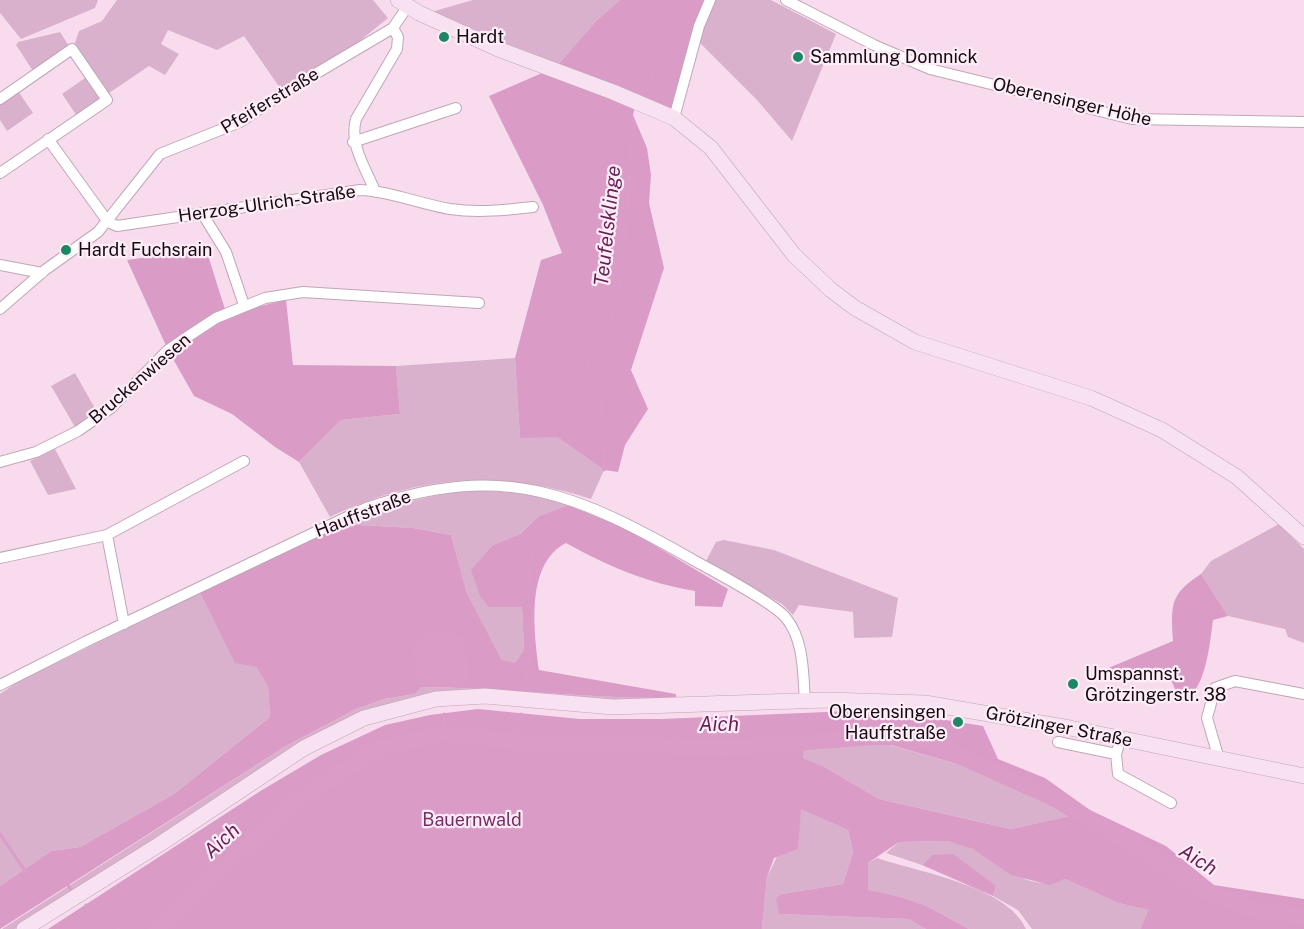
<!DOCTYPE html>
<html>
<head>
<meta charset="utf-8">
<style>
	body { margin:0 }
	canvas { display:block; background:#f8dcee }
</style>
</head>
<body>
<canvas width="1304" height="929"></canvas>
<script>
const ctx = document.querySelector('canvas').getContext('2d');
ctx.lineJoin = 'round';
function paint(path, color) { ctx.fillStyle = color; ctx.fill(path, 'evenodd'); }
function trace(path, color, width, dash) { ctx.strokeStyle = color; ctx.lineWidth = width; ctx.lineCap = dash ? 'butt' : 'round'; ctx.setLineDash(dash || []); ctx.stroke(path); }
function label(font, color, halo, rows, align = 'center') {
  ctx.font = font + ' "Public Sans",sans-serif'; ctx.lineWidth = 4.5; ctx.setLineDash([]); ctx.textBaseline = 'middle'; ctx.strokeStyle = halo; ctx.fillStyle = color; for (const [text, x, y, turn = 0] of rows) {
    ctx.save(); ctx.translate(x, y); ctx.rotate((+turn || 0) * Math.PI / 180); ctx.textAlign = isNaN(turn) ? turn : align; if (halo) ctx.strokeText(text, 0, 0); ctx.fillText(text, 0, 0); ctx.restore();
  }
}
const green = new Path2D(`
	M0,0H98L95,8L21,39L0,13Z
	M117,0H373L388,18L357,43L280,88L244,36L217,50L168,30L161,44L179,54L165,75L149,66L109,93L75,43L79,31L102,21Z
	M473,0H620L596,21L556,67L431,12Z
	M715,0H771L836,34L792,141L757,100L697,40Z
	M60,32L69,46L33,71L16,45L18,42Z
	M88,76L99,96L98,100L77,116L62,94Z
	M18,91L33,113L7,131L0,120V103Z
	M515,358L520,437H557L604,470L591,499C498,469 418,475 330,517L299,462L341,420L400,414L396,366Z
	M75,373L97,412L75,427L51,386Z
	M55,449L76,489L48,495L30,461Z
	M467,491C502,491 535,493 568,505L539,516L520,534L493,545L489,607H522L524,650L515,664L502,660L467,593L451,535L413,528L343,524C385,507 422,496 467,491Z
	M1279,524L1304,549V643L1288,637L1285,629L1228,616L1201,574L1211,561Z
	M724,540L774,550L898,598L892,637L854,638L853,612L799,605L793,615L782,604L706,561L716,542Z
	M200,593L235,662L256,667L268,687L270,717L174,794L80,847L51,851L0,886V694L19,681Z
	M422,687C507,688 591,699 676,698L599,702L393,704L184,823L15,929H2L286,746L354,710L384,699L415,694Z
	M803,745H890L981,771L1076,815L1011,829L879,799L823,766L803,758Z
	M801,808L848,830L853,852L843,884L782,894L779,914L908,919L926,929H762L767,877Z
	M947,841C956,844 967,846 975,850C1004,866 1029,893 1065,879L1118,903L1150,910L1140,929H1032L1018,910L993,896L996,886L932,855L922,865L886,853L899,842Z
	M877,858C918,872 1008,886 1026,929H969L927,906L901,897L868,891V863Z`);
const forest = new Path2D(`
	M620,0H710L671,110L638,94L633,115L647,148L651,175L649,203L664,268L631,370L648,409L625,445L618,472L604,470L557,437L520,438L515,358L541,260L562,253L543,205L489,96L556,67L596,21Z
	M206,249L228,319L256,307L286,300L293,365L396,366L400,414L341,420L299,462L275,447L232,414L194,396L168,350L127,260Z
	M568,505L629,530L728,589L722,607L695,606V591C650,584 605,565 566,543C525,564 534,631 539,670L676,694V698C591,699 507,688 422,687L415,694L384,699L354,710L286,746L0,929V886L51,851L80,847L174,794L270,717L268,687L256,667L235,663L200,593L343,524L413,528L451,535L467,593L502,660L515,663L524,650L522,607H489L480,596L471,570L493,545L520,534L539,516Z
	M1201,574L1228,616L1213,620C1210,642 1206,692 1183,700L1177,694L1172,682L1106,669L1173,641C1171,607 1169,594 1201,574Z
	M478,709L580,719H662L849,711L921,716L983,726L998,759L1045,778L1090,810L1166,846L1214,885L1304,899V929H1140L1149,910L1118,903L1065,879L1050,885L1011,875L973,849L947,841L899,842L868,863V890L901,897L927,906L969,929H926L908,919L779,914L776,899L782,894L843,884L853,852L848,830L801,809L798,849L774,858L767,877L762,929H48L262,790L321,755L385,725L430,715ZM804,745H891L981,771L1075,815L1011,829L879,799L823,766L803,758Z
	M953,854L996,886L993,896L922,865L932,855Z`);
const water = new Path2D(`
	M446,631L464,638L470,676L463,686L430,684L415,677L413,647L426,632Z`);
const stream = new Path2D(`
	M648,88L665,31L689,0
	M604,470L601,402L590,380L588,360L609,325L623,269L633,120
	M525,687L533,639L532,609L528,602L530,565L535,544L559,527L579,522L588,514
	M444,714V733
	M516,742L521,714
	M0,834L26,872L66,882L71,890
	M86,905L119,929`);
const river = new Path2D(`
	M157,929L294,803L377,749L444,733L516,742L730,748L910,734L1053,798L1149,854L1195,887L1244,907L1304,918`);
const street = new Path2D(`
	M786,0L874,45L930,69L1132,119L1304,122
	M0,99L72,49L107,100L0,173
	M674,118L699,26L710,0
	M48,139L108,222L117,226L360,190C390,191 420,204 450,209C478,213 506,210 533,207
	M353,142L456,108
	M375,191C365,167 349,144 356,119L397,49L398,37L393,28
	M202,213L226,252L244,305
	M0,265L42,273
	M0,309L45,270L98,232L160,154L240,122L283,93L393,28L407,7
	M0,462L36,452L78,431L111,408L168,350L181,341L216,318L265,298L303,292L479,303
	M107,535L124,624
	M0,558L107,535L244,461
	M0,685L85,642L366,508C505,460 577,494 697,562C717,573 774,603 786,618C804,640 803,673 805,701
	M1058,742L1116,754L1118,748
	M1116,754L1118,774L1171,803
	M1219,759L1207,718L1215,688L1235,681L1304,694`);
const secondary = new Path2D(`
	M398,0L419,13L498,49L613,92L674,118L711,148L794,255L831,290L855,308L915,342L1091,398L1162,430L1237,477L1304,537
	M24,929L160,844L304,748L364,718L436,699L485,696L613,707L827,700L925,703L1070,728L1304,776`);
const markers = [
	[444,37,6,"#1c8764"],
	[798,57,6,"#1c8764"],
	[66,250,6,"#1c8764"],
	[1073,684,6,"#1c8764"],
	[958,722,6,"#1c8764"]
];
const poiNames = [
	["Hardt",456,37],
	["Sammlung Domnick",810,57],
	["Hardt Fuchsrain",78,250],
	["Umspannst.",1085,674],
	["Grötzingerstr. 38",1085,695],
	["Oberensingen",946,712,"right"],
	["Hauffstraße",946,733,"right"]
];
const streetNames = [
	["Pfeiferstraße",270,101,-31],
	["Oberensinger Höhe",1072,102,13],
	["Herzog-Ulrich-Straße",267,204,-8],
	["Bruckenwiesen",140,379,-41],
	["Hauffstraße",363,514,-21],
	["Grötzinger Straße",1059,727,11]
];
const parkNames = [
	["Bauernwald",472,820]
];
const waterNames = [
	["Teufelsklinge",608,226,-84],
	["Aich",719,725],
	["Aich",222,841,-43],
	["Aich",1198,860,32]
];
paint(green, '#d9b1cc');
paint(forest, '#da9cc7');
paint(water, '#db9dc7');
trace(stream, '#db9dc7', 3);
trace(river, '#db9dc7', 16);
trace(street, '#c0a6b7', 12);
trace(secondary, '#c0a6b7', 16);
trace(street, '#fff', 10);
trace(secondary, '#f8e1f1', 15);
for (const [x, y, r, color] of markers) { const dot = new Path2D(); dot.arc(x, y, r, 0, 2 * Math.PI); ctx.fillStyle = color; ctx.fill(dot); trace(dot, '#feedf8', 2); }
label('18px', '#140b11', '#feedf8', poiNames, 'left');
label('18px', '#140b11', '#feedf8', streetNames);
label('18px', '#762e64', '#feedf8', parkNames);
label('italic 20px', '#671f55', '#feedf8', waterNames);
</script>
</body>
</html>
